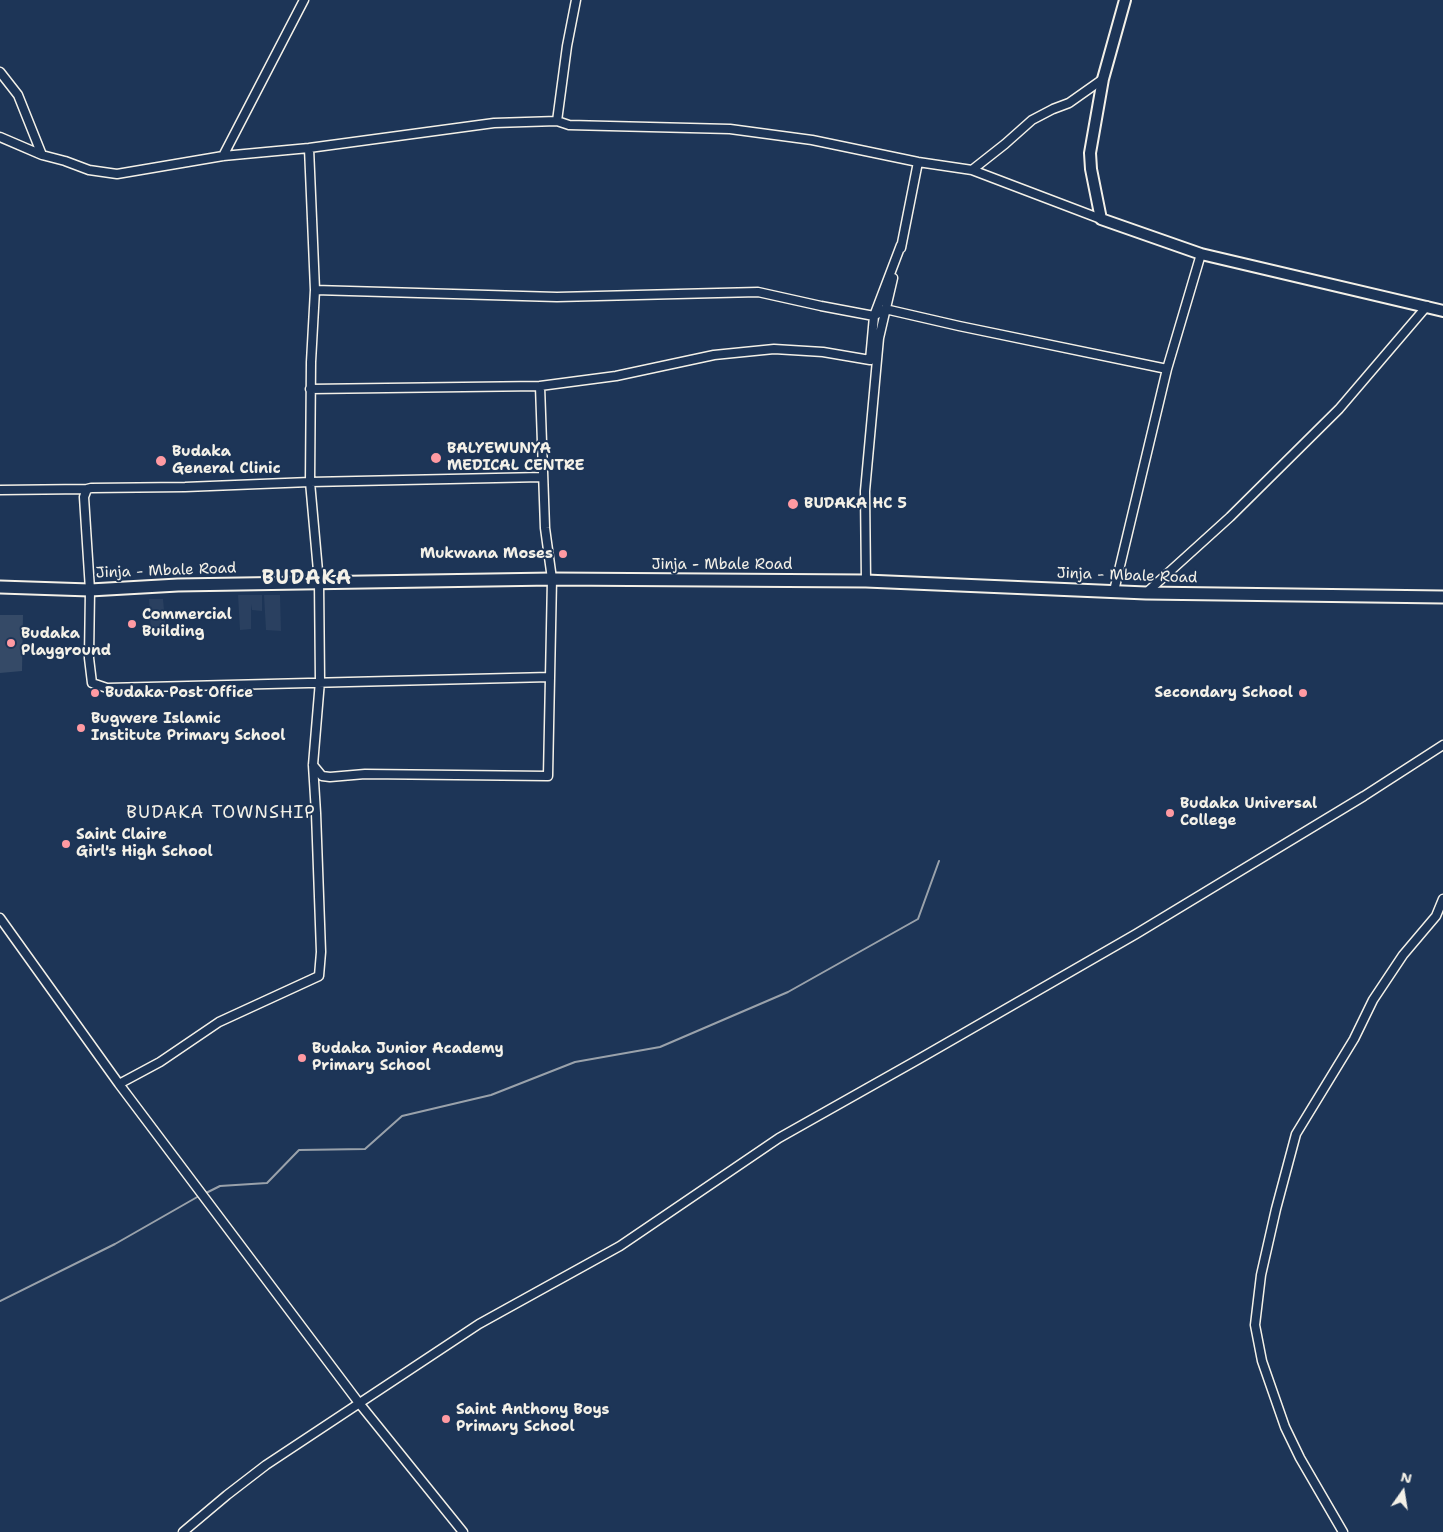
<!DOCTYPE html>
<html>
<head>
<meta charset="utf-8">
<style>
	body { margin:0 }
	#map { position:relative; width:1443px; height:1532px; overflow:hidden; background:#1d3557; font-family:"Shantell Sans",sans-serif }
	canvas { display:block }
	.north { position:absolute; left:1378px; top:1467px; width:50px; height:50px; -webkit-text-stroke:4px #1d3557; paint-order:stroke; rotate:13deg; font-size:14px; font-weight:700; line-height:20px; text-align:center; color:#f4f1e8 }
	.north::after { content:''; display:block; margin:auto; width:18px; height:22px; background:#f4f1e8; clip-path:polygon(50% 0,100% 100%,50% 72%,0 100%) }
</style>
</head>
<body>
<div id="map">
<canvas width="1443" height="1532"></canvas>
<div class="north">N</div>
</div>
<script>
const ctx = document.querySelector('canvas').getContext('2d');
ctx.lineJoin = 'round';
function paint(path, color) { ctx.fillStyle = color; ctx.fill(path, 'evenodd'); }
function trace(path, color, width, dash) { ctx.strokeStyle = color; ctx.lineWidth = width; ctx.lineCap = dash ? 'butt' : 'round'; ctx.setLineDash(dash || []); ctx.stroke(path); }
function label(font, color, halo, rows, align = 'center') {
  ctx.font = font + ' "Shantell Sans",sans-serif'; ctx.lineWidth = 4; ctx.setLineDash([]); ctx.textBaseline = 'middle'; ctx.strokeStyle = halo; ctx.fillStyle = color; for (const [text, x, y, turn = 0] of rows) {
    ctx.save(); ctx.translate(x, y); ctx.rotate((+turn || 0) * Math.PI / 180); ctx.textAlign = isNaN(turn) ? turn : align; if (halo) ctx.strokeText(text, 0, 0); ctx.fillText(text, 0, 0); ctx.restore();
  }
}
const built = new Path2D(`
	M238,595H262V611L252,610L251,604V629L240,630Z
	M264,595H280L281,631L266,630Z
	M149,599H163L166,632L151,634Z`);
const green = new Path2D(`
	M0,615H23L22,671L0,673Z`);
const stream = new Path2D(`
	M206,1193L220,1186L267,1183L299,1150L365,1149L402,1116L491,1095L575,1062L660,1047L788,992L918,919L939,861
	M0,1301L115,1244L199,1196`);
const street = new Path2D(`
	M0,72L18,95L42,155L65,161L89,170L117,174L223,156L309,148L494,123L557,121L569,125L730,129L812,140L918,162L972,170L1101,219
	M557,121L567,46L576,0
	M0,137L42,155
	M223,156L304,0
	M972,170L1005,144L1032,120L1053,109L1069,103L1103,79
	M901,248L918,162
	M315,290L557,297L758,292L821,306L874,316L885,309L959,326L1167,369
	M540,386L616,376L714,355L774,349L823,352L870,360L874,316L901,245
	M310,389L540,386L545,528L552,579L548,776L365,774L330,777L322,776L313,765
	M542,477L310,482L185,487L91,488L87,489L84,497L90,590L89,658L92,683L107,688L550,677
	M0,490L87,489
	M866,581L865,491L879,338L893,278
	M1114,591L1167,369L1201,254
	M1146,593L1230,517L1339,409L1427,306
	M0,918L119,1084L359,1403L463,1532
	M119,1084L160,1062L219,1022L319,976L321,952L316,813L313,765L320,681L319,582L310,482L311,362L315,290L309,148
	M183,1532L227,1495L266,1465L479,1324L620,1246L779,1138L919,1059L1136,934L1364,796L1443,745
	M1343,1532L1300,1458L1285,1427L1262,1361L1255,1325L1261,1275L1276,1209L1296,1134L1354,1039L1373,1000L1403,955L1436,916L1443,899`);
const secondary = new Path2D(`
	M1125,0L1103,79L1090,153L1091,169L1101,219L1201,254L1443,311`);
const primary = new Path2D(`
	M0,587L90,590L178,585L552,579L866,581L1146,593L1443,597`);
const markers = [
	[436,458,6,"#ff9aa2"],
	[161,461,6,"#ff9aa2"],
	[793,504,6,"#ff9aa2"],
	[563,554,5,"#ff9aa2"],
	[132,624,5,"#ff9aa2"],
	[11,643,5,"#ff9aa2"],
	[95,693,5,"#ff9aa2"],
	[1303,693,5,"#ff9aa2"],
	[81,728,5,"#ff9aa2"],
	[1170,813,5,"#ff9aa2"],
	[66,844,5,"#ff9aa2"],
	[302,1058,5,"#ff9aa2"],
	[446,1419,5,"#ff9aa2"]
];
const poiNames = [
	["BALYEWUNYA",447,449],
	["MEDICAL CENTRE",447,466],
	["Budaka",172,452],
	["General Clinic",172,469],
	["BUDAKA HC 5",804,504],
	["Mukwana Moses",553,554,"right"],
	["Commercial",142,615],
	["Building",142,632],
	["Budaka",21,634],
	["Playground",21,651],
	["Budaka Post Office",105,693],
	["Secondary School",1293,693,"right"],
	["Bugwere Islamic",91,719],
	["Institute Primary School",91,736],
	["Budaka Universal",1180,804],
	["College",1180,821],
	["Saint Claire",76,835],
	["Girl's High School",76,852],
	["Budaka Junior Academy",312,1049],
	["Primary School",312,1066],
	["Saint Anthony Boys",456,1410],
	["Primary School",456,1427]
];
const streetNames = [
	["Jinja - Mbale Road",722,565],
	["Jinja - Mbale Road",166,571,-2],
	["Jinja - Mbale Road",1127,576,2]
];
const quarterNames = [
	["BUDAKA TOWNSHIP",221,813]
];
const districtNames = [
	["BUDAKA",307,579]
];
paint(built, '#2a4060');
paint(green, '#354a67');
trace(stream, '#9aa2ab', 2);
trace(street, '#f4f1e8', 11);
trace(secondary, '#f4f1e8', 14);
trace(primary, '#f4f1e8', 15);
trace(street, '#1d3557', 8);
trace(secondary, '#1d3557', 10);
trace(primary, '#1d3557', 11);
for (const [x, y, r, color] of markers) { const dot = new Path2D(); dot.arc(x, y, r, 0, 2 * Math.PI); ctx.fillStyle = color; ctx.fill(dot); trace(dot, '#1d3557', 2); }
label('bold 15px', '#f4f1e8', '#1d3557', poiNames, 'left');
label('15px', '#f4f1e8', '#1d3557', streetNames);
ctx.letterSpacing = '1px';
label('18px', '#f4f1e8', '#1d3557', quarterNames);
ctx.letterSpacing = '0px';
ctx.letterSpacing = '1px';
label('bold 20px', '#f4f1e8', '#1d3557', districtNames);
ctx.letterSpacing = '0px';
</script>
</body>
</html>
